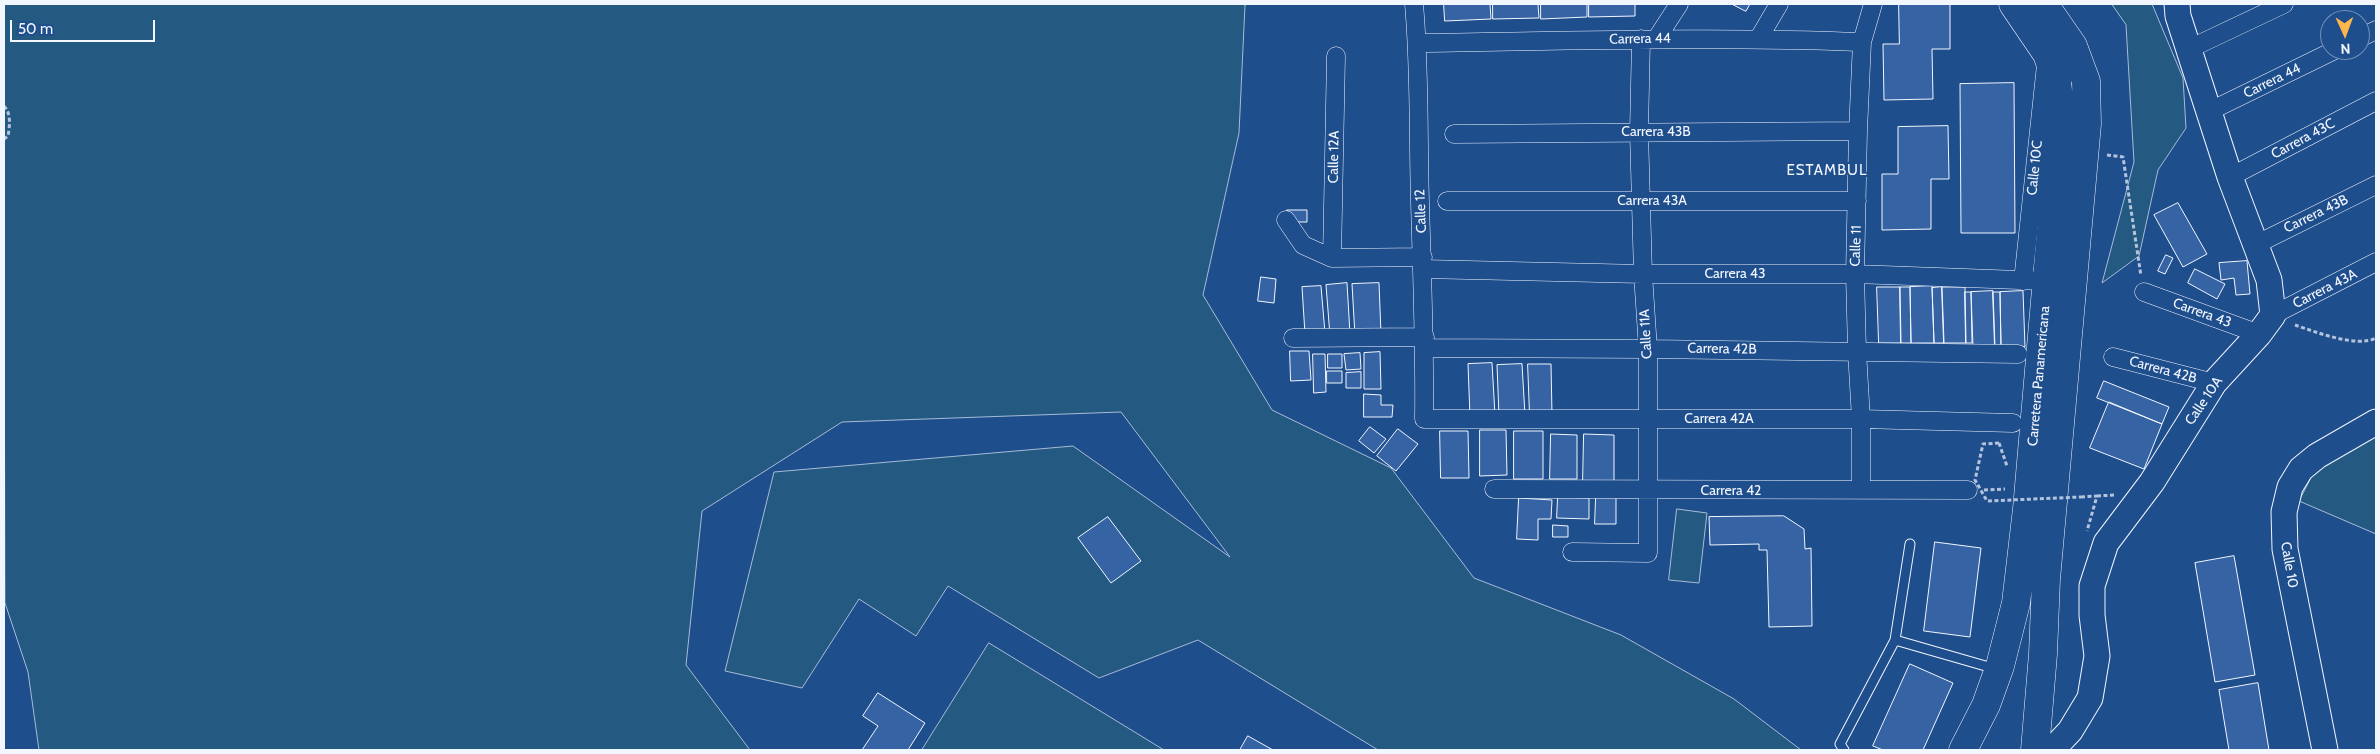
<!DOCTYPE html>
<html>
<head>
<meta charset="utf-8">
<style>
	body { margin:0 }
	#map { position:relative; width:2380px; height:754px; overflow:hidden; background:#1f4e8c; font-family:Cabin,sans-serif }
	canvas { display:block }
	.frame { position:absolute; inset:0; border:5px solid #f2f6ff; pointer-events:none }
	.north { position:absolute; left:2320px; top:10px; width:50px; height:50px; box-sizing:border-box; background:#1f4e8c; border:1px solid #7391ba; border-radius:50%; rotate:178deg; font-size:14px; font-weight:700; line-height:20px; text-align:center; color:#f2f6ff }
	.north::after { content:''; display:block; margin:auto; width:18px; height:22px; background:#ffb74d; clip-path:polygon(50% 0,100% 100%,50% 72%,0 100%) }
	.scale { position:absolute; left:10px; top:20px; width:145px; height:22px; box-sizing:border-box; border:2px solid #f2f6ff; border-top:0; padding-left:6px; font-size:15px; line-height:18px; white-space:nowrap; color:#f2f6ff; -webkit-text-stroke:4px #1f4e8c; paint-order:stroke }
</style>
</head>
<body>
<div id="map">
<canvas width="2380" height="754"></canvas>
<div class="frame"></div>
<div class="north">N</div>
<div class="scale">50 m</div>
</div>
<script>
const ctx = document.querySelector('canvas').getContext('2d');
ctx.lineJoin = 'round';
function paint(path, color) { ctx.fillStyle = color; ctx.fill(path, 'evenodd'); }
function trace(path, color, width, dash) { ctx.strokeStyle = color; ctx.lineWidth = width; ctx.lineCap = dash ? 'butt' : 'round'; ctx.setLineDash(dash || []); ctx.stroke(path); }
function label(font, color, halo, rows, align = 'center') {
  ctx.font = font + ' Cabin,sans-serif'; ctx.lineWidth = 4; ctx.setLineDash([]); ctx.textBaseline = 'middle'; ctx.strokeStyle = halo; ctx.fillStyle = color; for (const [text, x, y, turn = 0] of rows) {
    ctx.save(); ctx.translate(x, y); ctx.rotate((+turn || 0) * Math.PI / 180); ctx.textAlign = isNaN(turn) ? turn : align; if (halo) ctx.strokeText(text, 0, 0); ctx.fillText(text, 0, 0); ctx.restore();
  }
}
const green = new Path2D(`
	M4,4H1248L1245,5L1239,133L1203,295L1272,410L1391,468L1474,578L1621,635L1734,699L1801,750H1378L1198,640L1099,678L948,586L916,636L859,599L802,688L725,671L774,472L1073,446L1230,557L1121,412L842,422L702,511L686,665L750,750H39L28,672L5,603Z
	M2112,4H2152L2183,78L2186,128L2158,170L2139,256L2102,283L2134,162L2126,25Z
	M2376,425V534L2299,501L2320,460Z
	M1677,509L1707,513L1699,583L1669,580Z
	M989,643L1164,750H922Z`);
const building = new Path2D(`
	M1444,4H1490L1491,19L1445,21Z
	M1493,4H1538L1539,18L1493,19Z
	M1541,4H1587V17L1541,19Z
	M1589,4H1635V16L1589,17Z
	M1732,4H1750L1746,11Z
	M1899,4H1950V49H1932L1933,99L1884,100L1883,44H1899Z
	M2014,83L2015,233H1961L1960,84Z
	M1948,126L1949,179H1931V229L1882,230V174H1898V127Z
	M2178,203L2207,254L2183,267L2154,215Z
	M1287,210H1307V222H1288Z
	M2166,255L2173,258L2165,274L2158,271Z
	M2247,261L2250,294L2236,295L2234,278L2221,280L2219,263Z
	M2195,269L2225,284L2217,299L2188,283Z
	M1261,277L1276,279L1274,303L1258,301Z
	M1347,283L1350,334L1330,336L1326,285Z
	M1379,283L1381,334L1355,336L1352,284Z
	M1321,286L1325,333L1305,334L1302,287Z
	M1932,286L1934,343H1911L1910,287Z
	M1877,287H1900L1901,343H1879Z
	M1900,287H1910L1911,343H1901Z
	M1942,287H1965L1966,343H1944Z
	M1942,287L1944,343H1934L1932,288Z
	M1993,291L1995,347H1973L1971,292Z
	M2023,291L2025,347H2001L2000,292Z
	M1965,292H1971L1972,343H1966Z
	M1993,292H2000L2001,347H1995Z
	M1290,351H1309L1311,380L1291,381Z
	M1380,352L1381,389H1364V353Z
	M1360,353L1361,369L1346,370L1344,354Z
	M1313,354H1325L1326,392L1314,393Z
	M1328,354H1342V368H1328Z
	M1492,363L1495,415L1470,417L1468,364Z
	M1522,364L1525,415L1499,416L1497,365Z
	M1528,364H1551L1552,415L1530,416Z
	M1327,371H1342V383H1327Z
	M1361,372V388H1346V373Z
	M2104,381L2169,407L2162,424L2097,398Z
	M1364,394L1381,395V405H1393L1392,417H1364Z
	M2109,402L2162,424L2144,469L2090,448Z
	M1370,427L1386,439L1374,453L1359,441Z
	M1398,429L1418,444L1396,471L1377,456Z
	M1480,430H1506L1507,475L1480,476Z
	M1440,431H1468L1469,478H1441Z
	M1514,431H1543V479H1514Z
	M1551,434L1577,435V479H1550Z
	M1584,434L1614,435V481H1583Z
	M1558,497L1589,498V519L1557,518Z
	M1596,497H1616V524H1595Z
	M1519,498L1552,500L1551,519H1538V540L1517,539Z
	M1784,516L1804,529L1805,549L1811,548L1812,626L1769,627L1767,550H1759V544L1710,545L1709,517Z
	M1108,517L1141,561L1111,583L1078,538Z
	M1553,525L1568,526V537H1553Z
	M1935,542L1981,548L1970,637L1924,631Z
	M2234,556L2255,675L2215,682L2195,563Z
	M1910,664L1953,683L1923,750H1883L1873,746Z
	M2258,683L2269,750H2229L2219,690Z
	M878,693L925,723L908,750H862L878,726L863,716Z
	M1248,736L1273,750H1240Z`);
const path = new Path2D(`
	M4,106C11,113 10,125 8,136L4,139
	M2107,155L2123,157L2141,276
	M2295,325C2316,332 2356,348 2376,338
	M1999,443L2007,466
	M1984,490L2005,489
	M2097,496L2114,495
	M2081,497L2097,496L2087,531`);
const lane = new Path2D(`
	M1910,544L1895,640L1996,669
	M1844,750L1840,744L1895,640`);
const street = new Path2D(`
	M1414,4C1420,70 1418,136 1420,202C1422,274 1425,346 1424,419H1861L2013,423
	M1657,38L1679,4
	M1759,38L1779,4
	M2360,38L2376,30
	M1418,43C1566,41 1714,36 1862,42
	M2189,49L2284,4
	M2208,112L2335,50
	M1454,134L1858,131
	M2230,177L2376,101
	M1447,201H1857
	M1286,220L1303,245L1332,258L1423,257
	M2257,244L2376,185
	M1332,258L1336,56
	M1423,269L1643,274H1855L2047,281
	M2023,281L2046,65
	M2144,292L2259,334
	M2273,315L2376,262
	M1293,338L1425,337
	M1425,348L1648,349L2018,354
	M2113,357L2214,383
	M1494,489L1968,490
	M1861,490V419L1857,351L1855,274L1858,131L1862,42L1873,4
	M1572,552L1648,553V349L1643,274L1639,132L1641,39`);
const secondary = new Path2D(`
	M2052,750L2070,731L2090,698L2097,656L2092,615V586L2106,543L2152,482L2214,383L2259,334L2273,315L2269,280L2230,177L2178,16L2177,4
	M2325,750L2285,549L2284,512L2290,487L2301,469L2317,456L2376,422`);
const highway = new Path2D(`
	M1963,750L1986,705L2000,666L2016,603L2027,509L2061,116L2057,82L2047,54L2013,4
	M2035,750L2043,654L2046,579L2087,124L2086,81L2073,46L2044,4`);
const pathBridge = new Path2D(`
	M1999,443L1983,444L1975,480L1987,501L2081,497`);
const streetNames = [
	["Carrera 44",1640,39,-1],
	["Carrera 44",2272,81,-26],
	["Carrera 43B",1656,132],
	["Carrera 43C",2303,139,-28],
	["Calle 12A",1334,157,-89],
	["Calle 10C",2035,168,-84],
	["Carrera 43A",1652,201],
	["Calle 12",1421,211,-92],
	["Carrera 43B",2316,214,-26],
	["Calle 11",1856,246,-88],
	["Carrera 43",1735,274],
	["Carrera 43A",2325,289,-27],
	["Carrera 43",2202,313,20],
	["Calle 11A",1646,334,-93],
	["Carrera 42B",1722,349,1],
	["Carrera 42B",2163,370,15],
	["Carretera Panamericana",2039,376,-85],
	["Calle 10A",2204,401,-56],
	["Carrera 42A",1719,419],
	["Carrera 42",1731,491],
	["Calle 10",2289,565,80]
];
const neighbourhoodNames = [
	["ESTAMBUL",1827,171]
];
paint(green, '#245a82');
trace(green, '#a8bbd7', 1);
paint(building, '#3563a3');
trace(building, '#f2f6ff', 1);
trace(lane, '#f2f6ff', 11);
trace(street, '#f2f6ff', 19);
trace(secondary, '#f2f6ff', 27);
trace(highway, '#f2f6ff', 29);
trace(path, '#b3c4dc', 3, [4, 2.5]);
trace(lane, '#1f4e8c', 9);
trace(street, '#1f4e8c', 18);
trace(secondary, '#1f4e8c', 25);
trace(highway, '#1f4e8c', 28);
trace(pathBridge, '#b3c4dc', 3, [4, 2.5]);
label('14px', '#f2f6ff', '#1f4e8c', streetNames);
ctx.letterSpacing = '1px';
label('15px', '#f2f6ff', '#1f4e8c', neighbourhoodNames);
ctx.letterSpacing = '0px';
</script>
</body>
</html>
